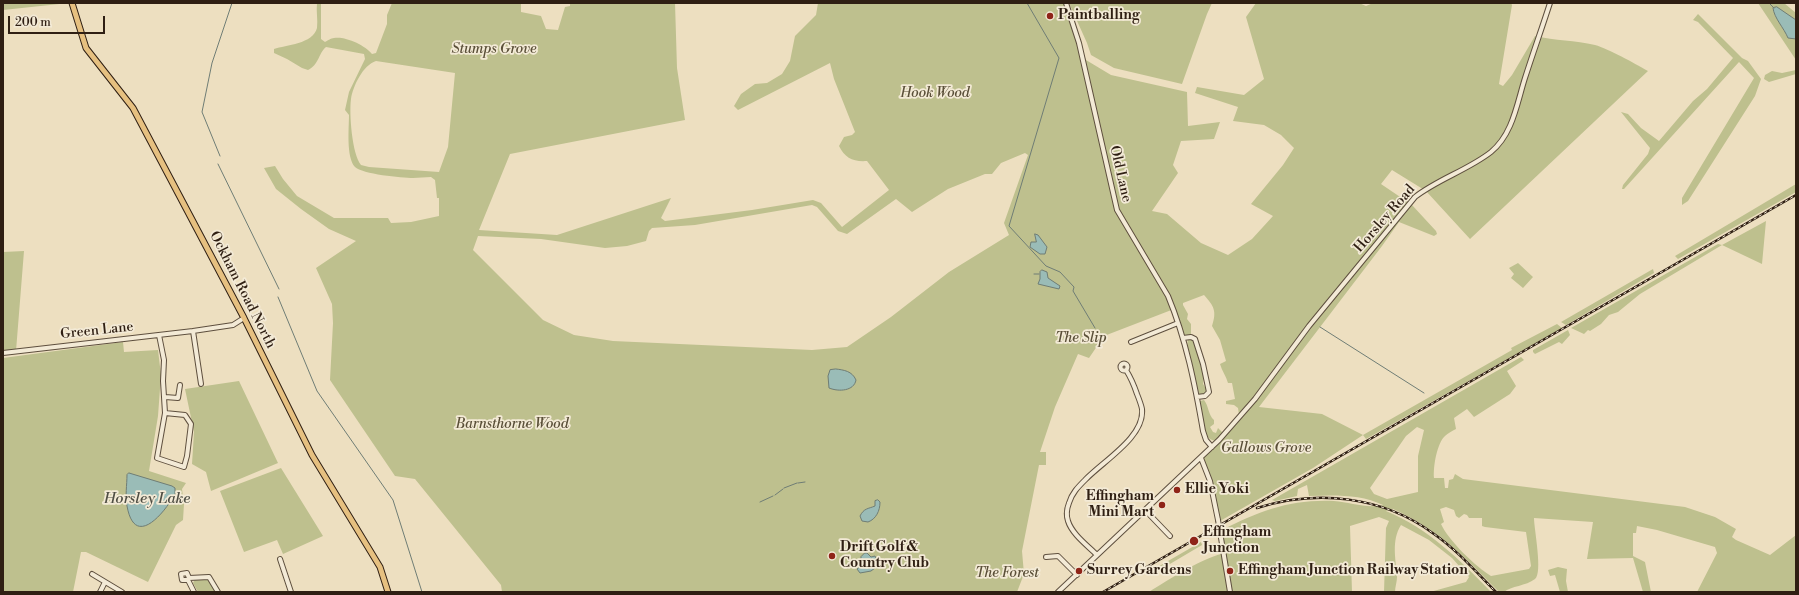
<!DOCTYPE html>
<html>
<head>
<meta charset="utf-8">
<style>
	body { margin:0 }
	#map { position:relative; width:1799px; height:595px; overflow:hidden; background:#eddfc0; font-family:"Libre Bodoni",serif }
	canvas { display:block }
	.frame { position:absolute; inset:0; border:4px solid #2f1f13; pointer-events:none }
	.scale { position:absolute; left:8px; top:16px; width:97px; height:18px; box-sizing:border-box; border:2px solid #2f1f13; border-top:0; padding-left:5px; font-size:12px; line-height:14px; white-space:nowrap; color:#2f1f13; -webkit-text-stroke:3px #f3ead6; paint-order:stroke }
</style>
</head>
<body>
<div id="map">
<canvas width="1799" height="595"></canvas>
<div class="frame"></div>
<div class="scale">200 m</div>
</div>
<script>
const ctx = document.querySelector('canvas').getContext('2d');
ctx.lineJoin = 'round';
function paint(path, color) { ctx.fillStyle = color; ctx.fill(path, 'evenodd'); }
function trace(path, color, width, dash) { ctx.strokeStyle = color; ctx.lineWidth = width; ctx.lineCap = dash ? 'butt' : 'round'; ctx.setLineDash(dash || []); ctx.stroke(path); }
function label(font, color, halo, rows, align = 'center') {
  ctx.font = font + ' "Libre Bodoni",serif'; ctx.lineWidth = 3.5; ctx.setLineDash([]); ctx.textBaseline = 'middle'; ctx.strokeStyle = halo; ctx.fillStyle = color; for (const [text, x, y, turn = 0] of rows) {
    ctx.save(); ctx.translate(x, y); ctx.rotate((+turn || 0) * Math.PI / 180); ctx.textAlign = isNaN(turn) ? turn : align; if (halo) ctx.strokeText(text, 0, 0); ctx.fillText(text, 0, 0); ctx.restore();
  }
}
const green = new Path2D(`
	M3,3H69L3,10Z
	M317,3H321V39L325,42C327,41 331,38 334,38C345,36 365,45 372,54L376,53L387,24V15L392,3H521V12L541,16L546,29L558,30L565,7L570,6V3H675L677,68L685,120L510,154L479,230L557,235L671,198L661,218L665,221L752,210L813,200L821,203L842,227L889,190L867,161C853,162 845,158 839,146L844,137L852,135L855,132L834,79L830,63L738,110L734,106L741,94L755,84L767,83L782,74L790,61L795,36L816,15L818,3H1065L1068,10L1061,12L1064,16L1069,14L1086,60L1111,75L1187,92L1188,126L1220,122L1214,139L1181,141L1173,165L1178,173L1152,211L1167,214L1201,243L1228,255L1252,239L1273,216L1251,204L1283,165L1294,148L1281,135L1264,125L1233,121L1238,107L1195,93L1197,87L1244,95L1264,79L1246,17L1256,3H1359L1366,6L1373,3H1511L1512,5L1499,84L1503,86L1512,75L1535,36C1555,41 1575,40 1595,45C1609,49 1634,63 1648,71L1470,239L1426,191L1392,170L1381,184L1412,205L1436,231L1437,234L1434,236L1399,222L1382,246L1259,407L1322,414L1363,435L1512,350L1511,348L1557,324L1562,328L1366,439L1363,435L1313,468L1220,521L1209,473L1204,462V457L1239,415L1238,408L1234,405L1226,404V401L1235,399L1232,383H1228C1226,376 1222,371 1220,364L1226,361L1220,340L1212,326C1217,311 1214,306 1204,295L1183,303V305L1188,314L1187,319L1191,324V335L1185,336L1183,334L1174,309L1104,336L1089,358L1078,354L1055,407L1040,452H1046V465H1039L1022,551L1024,574L1017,592H502L501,585L415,479L395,476L330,380L333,323L332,304L316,268L356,241L329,229L301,209L276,189L264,168L275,166L283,179L297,196L334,218H388L391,223L411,222L439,216V198H437L435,180L431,177C425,177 419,178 413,178C402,178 362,174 355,167C346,157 349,128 349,115L345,110L349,92L365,59L364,54L326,47C318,54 319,65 308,70L302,68L287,59L274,53V49C286,45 313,44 317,28C318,20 316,11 317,3ZM376,61L455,73L448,147L439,172L369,167L361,165C352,154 349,113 351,99C353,86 363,65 376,61ZM1025,153L1028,155L1004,223L1009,235L949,272L891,317L847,347L812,350L613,341L574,335L543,320L473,250L478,236L541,239L605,248L627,246L646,241L649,231L652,228L695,225L812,205L817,207L838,231L847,234L896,199L912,212L948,189L985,174H992L1001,163Z
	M1069,3H1212L1207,14L1182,84L1114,68L1091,55L1087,43Z
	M1758,3H1784L1796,13V60Z
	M1698,14L1742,58L1748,61L1761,79L1755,96L1688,201L1682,205V198L1754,78L1739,62L1624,189H1622L1623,185L1648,154L1650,148L1621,112L1628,114L1641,128L1659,141L1693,101L1707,89L1733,58L1698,22L1693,20Z
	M1796,70V74L1769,82L1764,79L1765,75L1772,71L1782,73Z
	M1796,184V192L1678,259L1675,256Z
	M1766,221L1762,264L1722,245L1640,294L1618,312L1609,315L1601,324L1590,331L1588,330L1584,334L1571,328L1718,244L1722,245Z
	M24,251L16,351L3,353V252Z
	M1518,263L1533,277L1523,288L1511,278L1514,274L1509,268Z
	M1653,269L1654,273L1566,325L1561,322Z
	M1568,330L1570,335L1562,344L1559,342L1535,354L1533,352V350Z
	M1192,338L1196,342L1204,376L1203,384L1207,390L1204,395L1199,394C1195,378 1185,354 1188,339Z
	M123,342L124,352L158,350L161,375L158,416L149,471L186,483L182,489L184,504L183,520L176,525L148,582L86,552H81L73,592H3V358Z
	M1521,357L1524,360L1507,371L1516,386L1510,394L1474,417L1467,409L1454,418L1456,429C1452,431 1448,433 1445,436C1437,443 1433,467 1434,478H1444L1445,488H1448L1449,480L1453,479L1455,474L1463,479L1685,507L1715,517L1736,529L1732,537L1736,540L1770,555L1796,535V592H1697L1717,553L1715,547L1657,530L1637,526L1636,533H1633V556L1645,562L1651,592H1643L1633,558L1587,559L1593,522L1534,518C1534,529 1543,573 1535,579C1526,586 1511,586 1504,592H1499C1464,557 1440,530 1393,509L1386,511C1429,529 1459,559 1491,592H1430L1466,582L1469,577L1452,558L1429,540L1401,525C1391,541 1396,559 1397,577C1397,582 1395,587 1395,592H1384L1386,528L1389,521L1379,517L1350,526L1352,592H1149C1168,580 1205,556 1226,553L1222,530C1259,511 1291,499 1334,501C1350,502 1367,509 1383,505C1361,494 1333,495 1309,496L1307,485L1298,489L1297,496L1275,501L1272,500ZM1417,427L1424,430L1418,456V492L1387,499L1374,494L1370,488L1406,436ZM1446,507L1454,510L1456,516L1459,518L1464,514L1467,515L1469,518H1482V526L1485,527L1526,532L1531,566L1529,569L1491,576C1476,567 1448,540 1441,524L1444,522L1440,509Z
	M239,381L278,463L211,491L206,472L192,464L194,432L185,389Z
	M1204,400C1209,406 1208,415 1214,420V424L1210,427L1213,432L1216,433L1218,428L1223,433L1216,441C1199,439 1201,414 1200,401Z
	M281,468L323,536L283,554L277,540L244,552L220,491Z
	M1201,542L1202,545L1153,574L1152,572L1150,573L1149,572Z
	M1558,567L1567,569L1566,581L1568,592H1560L1555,575L1550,576L1548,570Z
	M195,579L208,580L216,592H198L193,583Z`);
const water = new Path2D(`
	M1777,7L1796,20V39L1788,38C1784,28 1774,18 1773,8Z
	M1035,234L1038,235L1047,247L1045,254H1040L1030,247L1031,242H1036Z
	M1042,270L1047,272L1048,278L1060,286L1059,289L1038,284L1040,279V272Z
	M836,369C844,370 852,371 856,380C854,391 839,392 829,388L828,376L830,370Z
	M129,473L172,486L175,488V494C165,512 135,550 127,506C125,496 127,485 127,475Z
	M878,500L880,502C880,511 876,519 868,522L862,521L860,516C864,508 868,509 875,506V501Z
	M865,553H867L871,557L875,556L879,565L871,571L860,573L857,569L861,566V557Z`);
const stream = new Path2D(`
	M1027,3L1059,58L1009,226L1046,266L1060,272L1074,287L1073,291L1095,328
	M1769,3L1774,8
	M220,156L202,112L212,63L232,3
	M218,164L279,289
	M1034,274H1039
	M278,297L317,391L393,500L422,592
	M1320,327L1424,393
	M798,483L805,482
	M784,488L797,483
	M775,495L783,489
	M760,502L773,496`);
const minor = new Path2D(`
	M1066,3L1079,43L1117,210L1168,296C1186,339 1195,385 1203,431L1206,440L1212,447
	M193,331L201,384
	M159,335L164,360L163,381L165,413L157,458L184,467L187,456L191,424L185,415L165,413
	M1183,338L1191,337L1195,339L1203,364L1209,392L1205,396L1197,397
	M1131,342L1178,323
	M3,353L193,331L233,325L244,318
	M1120.5 367a3.5 3.5 0 1 1 7 0a3.5 3.5 0 1 1-7 0Z
	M165,397L178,398L180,385
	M1201,458L1210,481L1218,520
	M1145,510L1170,536
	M1220,532L1230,592
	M1097,555C1087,545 1072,534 1068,521C1066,515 1067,508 1069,503C1072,493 1078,487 1085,480C1103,461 1145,437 1142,409C1141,404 1139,399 1137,394C1134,385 1131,378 1126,370
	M1046,557L1058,556L1077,575
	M280,559L291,592
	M92,574L122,592
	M188,580H182L181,574L187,573L189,578
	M100,592L105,582
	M194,592L188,580L189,578L209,577L218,592
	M1058,592L1219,440L1255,399L1309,326L1415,197C1438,179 1468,170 1491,152C1513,134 1517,103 1525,78C1533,53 1542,28 1550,3`);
const major = new Path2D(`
	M72,3L86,48L133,108L244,318L312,455L380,567L388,592`);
const rail = new Path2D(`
	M1257,508C1317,489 1383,496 1434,534C1457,550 1476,572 1496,592
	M1103,592L1796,195`);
const minorBridge = new Path2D(`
	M1218,520L1220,532`);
const markers = [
	[1050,16,4,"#8f2418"],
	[1177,490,4,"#8f2418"],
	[1162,505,4,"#8f2418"],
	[1194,541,5,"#8f2418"],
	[832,556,4,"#8f2418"],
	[1079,571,4,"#8f2418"],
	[1230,571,4,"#8f2418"]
];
const poiNames = [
	["Paintballing",1058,16],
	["Ellie Yoki",1185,490],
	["Effingham",1154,497,"right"],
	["Mini Mart",1154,513,"right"],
	["Effingham",1203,533],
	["Junction",1203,549],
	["Drift Golf &",840,548],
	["Country Club",840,564],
	["Surrey Gardens",1087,571],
	["Effingham Junction Railway Station",1238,571]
];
const parkNames = [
	["Stumps Grove",494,50],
	["Hook Wood",935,94],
	["The Slip",1081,339],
	["Barnsthorne Wood",512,425],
	["Gallows Grove",1266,449],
	["The Forest",1007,574]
];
const streetNames = [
	["Old Lane",1120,174,77],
	["Horsley Road",1385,219,-49],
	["Ockham Road North",242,290,63],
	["Green Lane",97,331,-6]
];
const waterNames = [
	["Horsley Lake",147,499]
];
paint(green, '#bec08e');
paint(water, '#9abcb7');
trace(water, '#6f7d75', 1);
trace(stream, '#6f7d75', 1);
trace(minor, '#5e4f3e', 6);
trace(major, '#2f1f13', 7);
trace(minor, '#f3ead6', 4);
trace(major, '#e6c080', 5);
trace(rail, '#2f1f13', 2.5);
trace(rail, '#f3ead6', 1, [3]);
trace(minorBridge, '#5e4f3e', 6, []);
trace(minorBridge, '#f3ead6', 4);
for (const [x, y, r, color] of markers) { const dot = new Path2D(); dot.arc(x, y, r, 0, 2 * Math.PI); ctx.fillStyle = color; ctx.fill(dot); trace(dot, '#f3ead6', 1.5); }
label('bold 14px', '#2f1f13', '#f3ead6', poiNames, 'left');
label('italic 14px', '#5a4f38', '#f3ead6', parkNames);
label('14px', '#2f1f13', '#f3ead6', streetNames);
label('italic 15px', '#4f4e44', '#f3ead6', waterNames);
</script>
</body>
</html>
